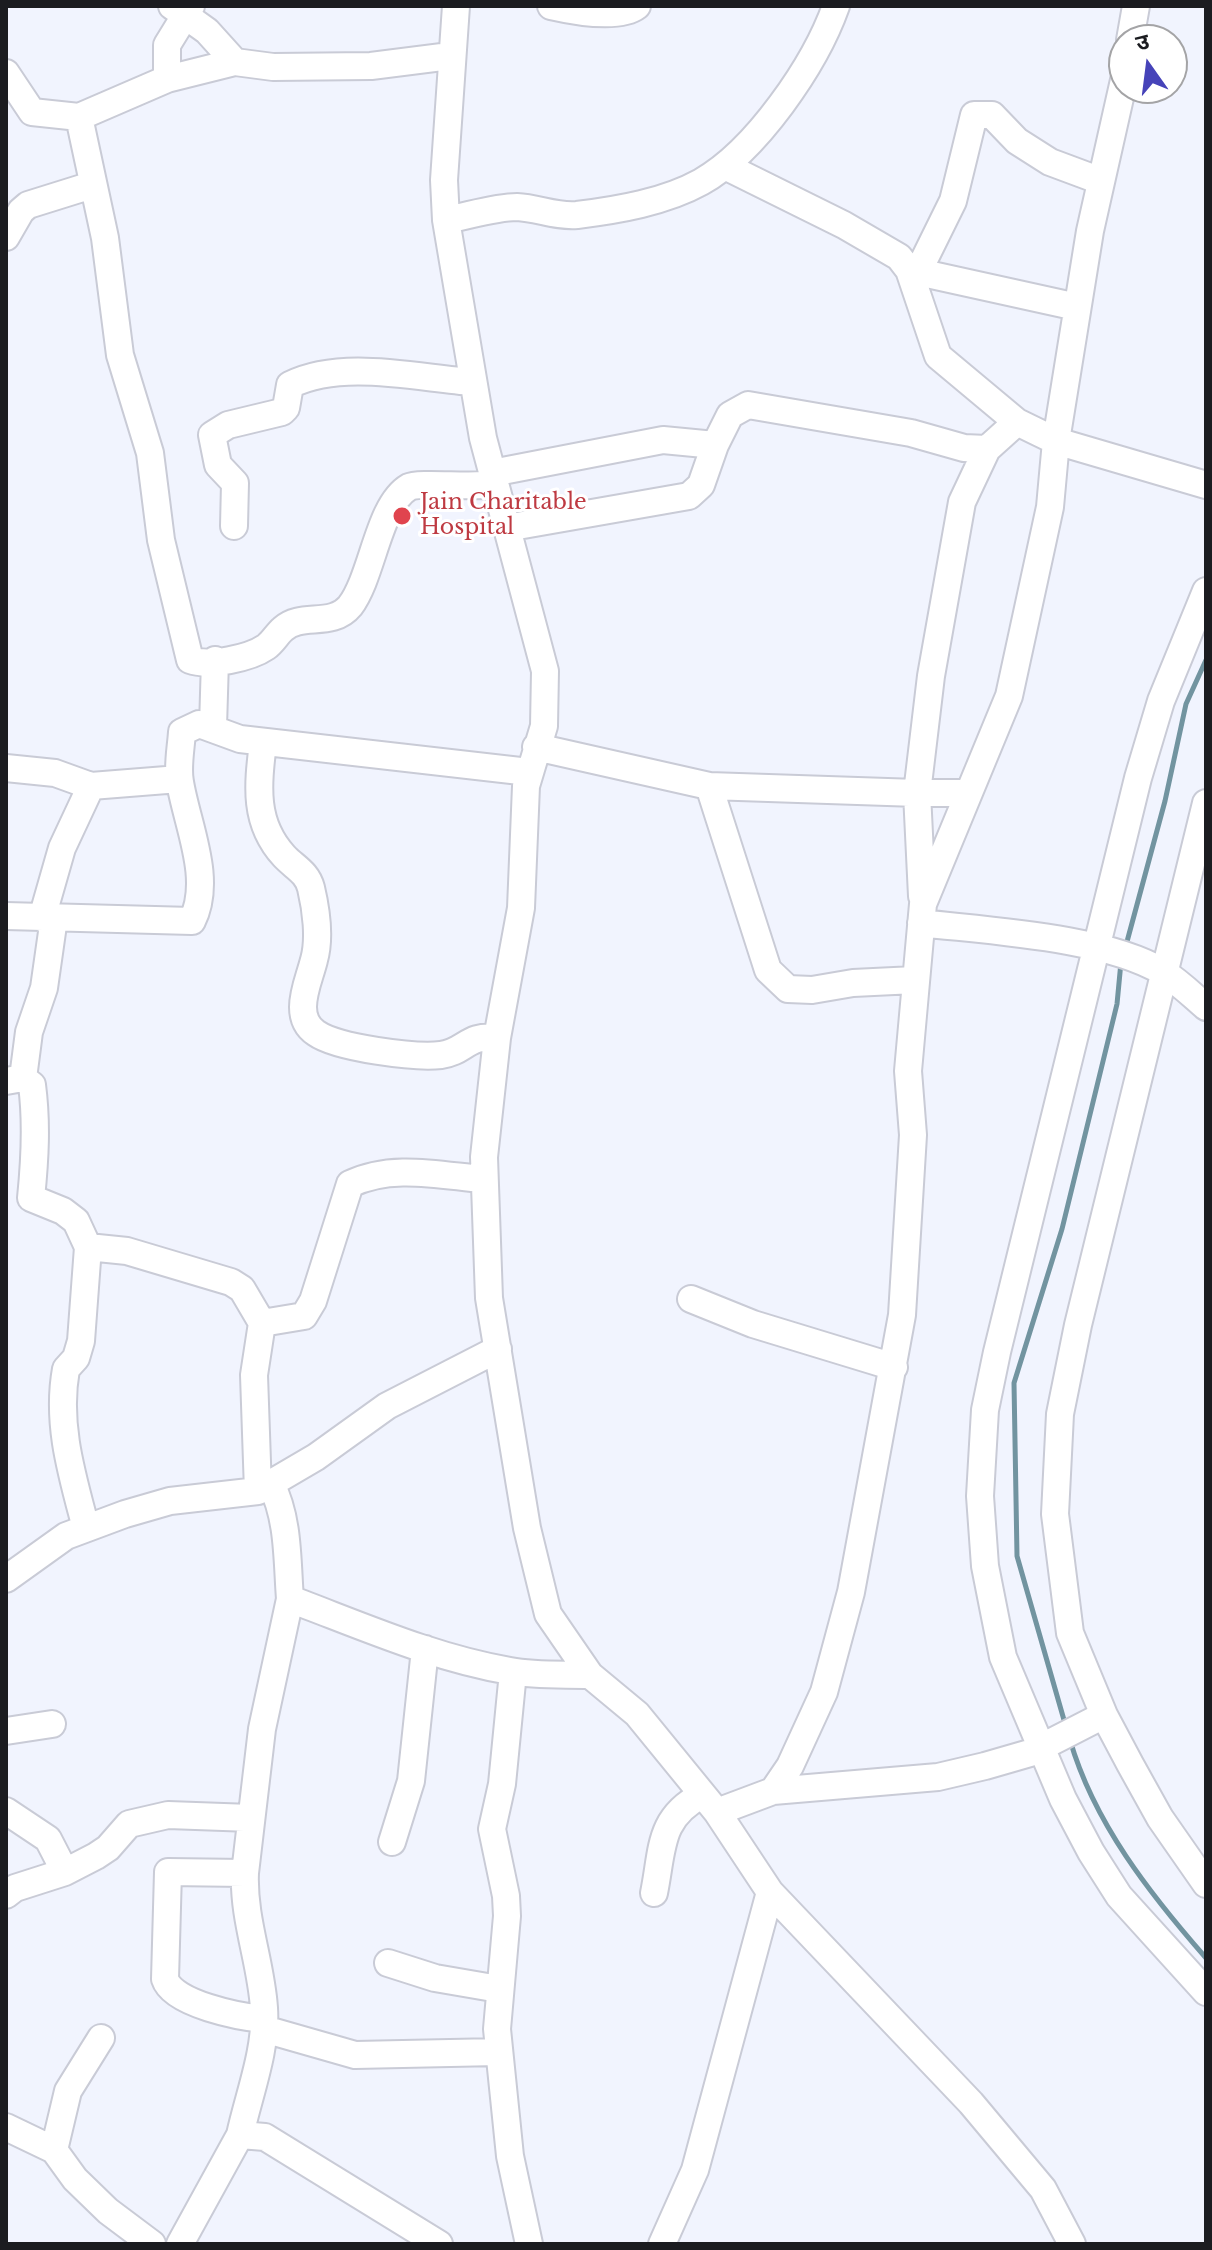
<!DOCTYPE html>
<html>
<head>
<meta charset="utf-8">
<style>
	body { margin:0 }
	#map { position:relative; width:1212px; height:2250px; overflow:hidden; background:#f1f4fe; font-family:"Libre Baskerville","Noto Sans Devanagari",serif }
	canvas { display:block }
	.frame { position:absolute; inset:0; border:8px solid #1b1c20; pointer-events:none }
	.north { position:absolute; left:1108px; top:24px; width:80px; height:80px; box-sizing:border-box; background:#fff; border:2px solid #a4a4a6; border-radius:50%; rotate:346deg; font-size:22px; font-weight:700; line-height:32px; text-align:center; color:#1b1c20 }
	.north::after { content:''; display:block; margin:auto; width:28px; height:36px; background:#4643b9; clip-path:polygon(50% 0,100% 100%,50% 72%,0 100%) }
</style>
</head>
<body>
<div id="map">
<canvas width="1212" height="2250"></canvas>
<div class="frame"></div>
<div class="north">उ</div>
</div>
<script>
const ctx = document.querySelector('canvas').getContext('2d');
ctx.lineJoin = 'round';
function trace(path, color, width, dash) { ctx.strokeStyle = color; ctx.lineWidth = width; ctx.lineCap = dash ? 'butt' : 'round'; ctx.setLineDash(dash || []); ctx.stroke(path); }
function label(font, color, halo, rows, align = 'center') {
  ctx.font = font + ' "Libre Baskerville",serif'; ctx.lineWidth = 6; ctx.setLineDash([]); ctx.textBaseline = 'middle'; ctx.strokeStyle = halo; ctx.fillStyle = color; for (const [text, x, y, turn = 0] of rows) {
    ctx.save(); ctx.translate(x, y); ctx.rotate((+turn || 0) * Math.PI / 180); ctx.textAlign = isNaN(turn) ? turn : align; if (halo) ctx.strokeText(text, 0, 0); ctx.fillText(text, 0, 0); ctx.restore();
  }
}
const stream = new Path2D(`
	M1125,949L1165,801L1186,704L1206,660
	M1066,1727L1017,1556L1014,1383L1062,1229L1117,1004L1121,962
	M1070,1740C1094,1823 1150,1894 1206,1958`);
const minor = new Path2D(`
	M172,6L207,31L235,62
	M456,6L444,180L446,220L483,438L545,671L544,726L526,786L521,908L497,1038L484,1157L489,1298L527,1528L548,1614L590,1675L637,1714L717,1812
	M551,6C573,11 619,20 637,6
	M1130,40L1136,6
	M6,73L32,112L79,117L105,238L120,355L150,453L161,540L190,660C209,667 250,658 266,647C273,642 277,634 283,629C301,612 332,628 350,606C373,576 378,505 409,487C419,482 475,488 494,484
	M167,79V45L191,6
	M79,117L167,79L235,62L273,67L371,66L450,56
	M725,166L844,225L899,257L909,270L938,356L1017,422L1056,441L1206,485
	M446,220C468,216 495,207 517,207C538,208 556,217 577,215C618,210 665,202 701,182C756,151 815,65 836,6
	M6,237L21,211L28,205L92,185
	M909,270L1077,307
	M918,272L953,201L974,115H992L1017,141L1050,162L1101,181
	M715,445L730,415L748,405L911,433L964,448L987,449
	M492,473L663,440L715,445L701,485L689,496L506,528
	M234,526L235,483L218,465L212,435L228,425L282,412L286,408L290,385C342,359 417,378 472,382
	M1206,591L1161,701L1138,778L997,1352L985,1410L980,1496L985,1566L1003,1657L1063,1799L1091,1852L1119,1896L1206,1992
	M213,727L215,660
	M263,742C258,785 253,822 284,856C294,867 307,872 311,888C316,909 320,939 314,960C310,976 303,991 303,1007C303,1018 307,1027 316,1033C337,1048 415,1058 441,1055C465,1052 467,1034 497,1038
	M536,747L709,786L917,793L922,896
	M6,768L55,773L91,786L179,779
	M709,786L768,970L788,989L812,990L853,983L915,980
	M966,793H917L931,676L962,502L987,449L1017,422
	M1206,803L1078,1325L1060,1414L1055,1514L1070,1633L1104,1715L1130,1764L1160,1818L1206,1884
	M6,916L192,921C213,879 187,825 180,782C177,767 181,748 182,732L199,724L240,739L529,772
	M42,918L62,848L91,786
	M921,923C989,931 1105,937 1163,972C1179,982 1192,995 1206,1007
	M23,1078L32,1085C37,1123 35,1159 31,1198L63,1211L76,1221L88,1247L81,1341L76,1358L66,1369C56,1424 72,1475 86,1528
	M6,1081L23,1078L29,1032L44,988L54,918
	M88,1247L127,1251L231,1282L242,1289L262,1323L254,1375L258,1491
	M691,1299L753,1324L894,1367
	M262,1323L304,1316L313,1301L350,1184C391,1164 438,1175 482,1179
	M271,1484C289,1519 287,1561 290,1599C362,1626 434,1658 510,1671C536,1676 564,1674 590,1675
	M6,1579L66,1536L125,1514L170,1501L258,1491L316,1457L387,1406L498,1349
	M513,1672L502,1784L492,1829L506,1896L507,1916L497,2029L510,2156L529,2244
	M6,1731L52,1724
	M773,1791L790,1766L824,1692L851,1592L902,1315L913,1135L908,1071L923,904L1009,696L1050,507L1056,441L1090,231L1124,80
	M6,1811L48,1839L65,1872
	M392,1842L411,1781L425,1649
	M245,1873L168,1872L165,1979C173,2004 240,2017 264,2019
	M654,1893C663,1849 658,1818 702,1795
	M6,1895L15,1888L65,1872L96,1856L108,1848L129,1824L168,1815L251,1818
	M388,1963L435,1978L499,1989
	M264,2029L355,2055L498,2052
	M6,2127L54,2150L75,2179L108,2211L152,2244
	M240,2135C249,2094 267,2049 264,2008C261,1962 243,1919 245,1873L262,1729L290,1599
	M54,2150L68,2091L101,2038
	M180,2244L240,2135L265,2137L439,2244
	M662,2244L695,2170L770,1892
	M1072,2244L1043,2189L971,2103L770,1892L717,1812L773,1791L938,1777L985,1766L1030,1753L1104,1715`);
const markers = [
	[402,516,10,"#e0444e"]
];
const healthNames = [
	["Jain Charitable",420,503],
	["Hospital",420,528]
];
trace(stream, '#7294a0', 5);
trace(minor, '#c9cbd6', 30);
trace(minor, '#fff', 26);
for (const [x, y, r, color] of markers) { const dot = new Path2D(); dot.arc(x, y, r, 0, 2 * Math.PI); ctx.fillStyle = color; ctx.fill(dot); trace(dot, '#fff', 3); }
label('22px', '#be3a42', '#fff', healthNames, 'left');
</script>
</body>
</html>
